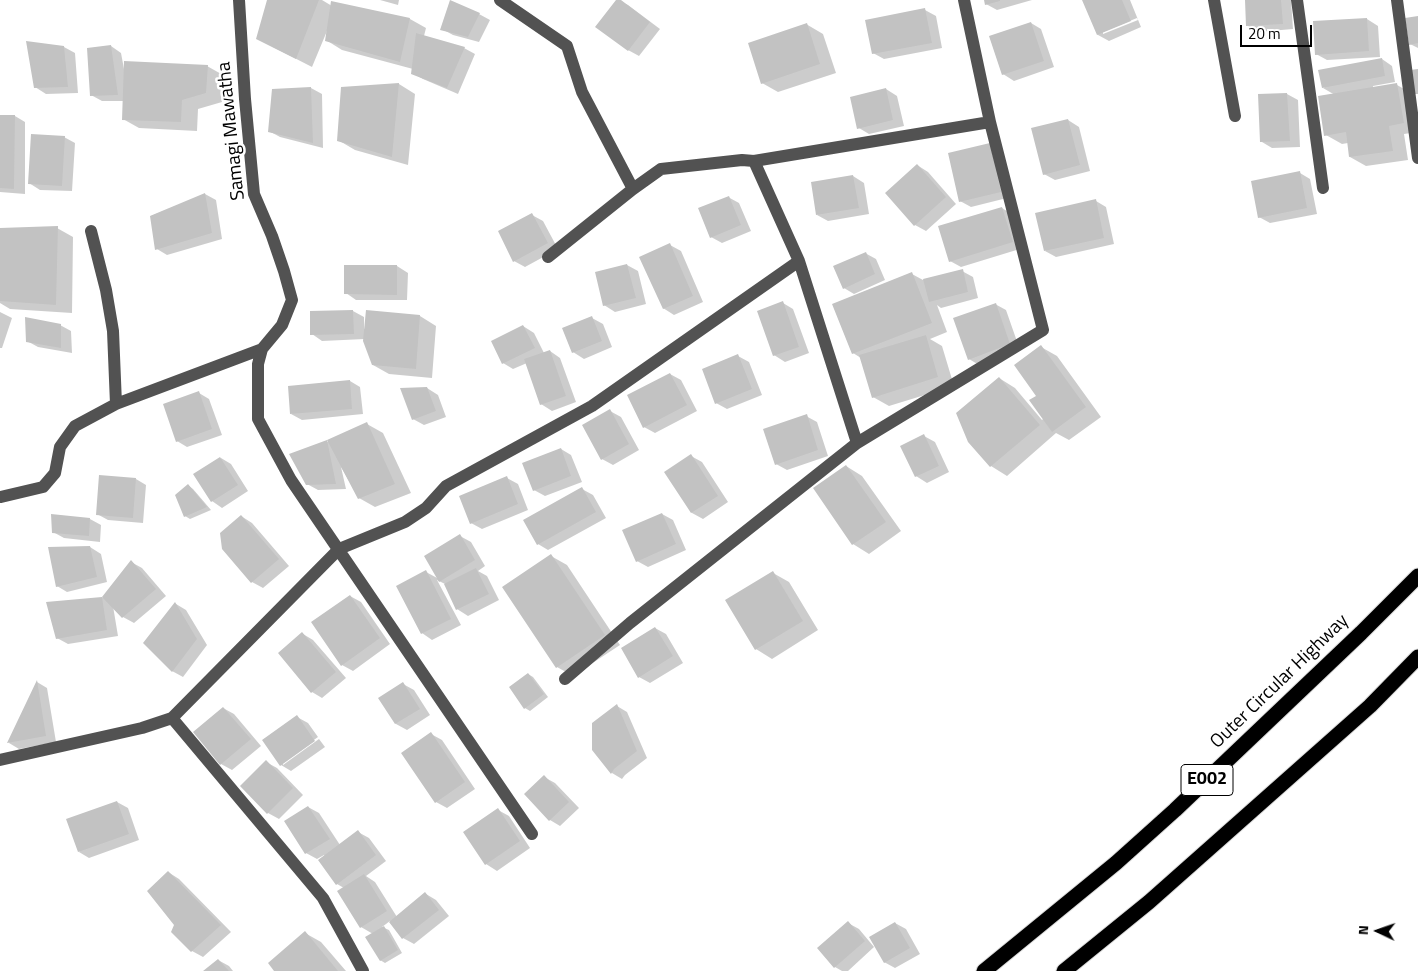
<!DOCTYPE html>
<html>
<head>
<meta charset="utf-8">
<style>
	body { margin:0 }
	#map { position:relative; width:1418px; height:971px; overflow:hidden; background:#fff; font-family:"Titillium Web",sans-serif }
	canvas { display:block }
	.north { position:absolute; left:1353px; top:906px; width:50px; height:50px; -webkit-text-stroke:4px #fff; paint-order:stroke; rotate:273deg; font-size:14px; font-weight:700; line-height:20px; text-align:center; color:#000 }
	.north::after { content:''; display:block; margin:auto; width:18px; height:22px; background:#000; clip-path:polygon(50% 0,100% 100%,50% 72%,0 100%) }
	.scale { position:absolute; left:1240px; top:25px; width:72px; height:22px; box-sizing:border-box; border:2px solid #000; border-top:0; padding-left:6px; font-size:15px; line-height:18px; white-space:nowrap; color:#000; -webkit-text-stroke:4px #fff; paint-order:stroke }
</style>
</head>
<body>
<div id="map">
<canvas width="1418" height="971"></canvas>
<div class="north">N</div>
<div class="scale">20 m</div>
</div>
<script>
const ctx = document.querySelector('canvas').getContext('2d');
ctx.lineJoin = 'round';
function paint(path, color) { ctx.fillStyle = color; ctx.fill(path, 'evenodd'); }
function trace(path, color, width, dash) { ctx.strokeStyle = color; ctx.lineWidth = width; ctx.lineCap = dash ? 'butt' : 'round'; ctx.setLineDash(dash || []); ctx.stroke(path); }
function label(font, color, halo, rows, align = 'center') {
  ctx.font = font + ' "Titillium Web",sans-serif'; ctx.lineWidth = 5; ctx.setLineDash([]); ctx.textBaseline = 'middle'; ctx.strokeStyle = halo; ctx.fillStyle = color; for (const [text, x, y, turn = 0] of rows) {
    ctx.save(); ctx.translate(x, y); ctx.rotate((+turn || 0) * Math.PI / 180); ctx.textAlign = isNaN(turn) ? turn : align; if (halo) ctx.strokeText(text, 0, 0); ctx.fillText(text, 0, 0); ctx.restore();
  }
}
const shadow = new Path2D(`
	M268,0H322L332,6L410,19L426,28L424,36L464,48L475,54L458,94L423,79L412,73L413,69L342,50L326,40L327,31L312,67L273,47Z
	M380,0H399L398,5Z
	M617,0L628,5L660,29L639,56L628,50Z
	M985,0H1032L997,10L986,4Z
	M1087,0H1130L1141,27L1109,41L1098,35L1084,1ZM1137,18L1138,20L1103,34V32Z
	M1246,0H1291L1293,29L1258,32L1248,26Z
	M925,10L936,16L942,48L884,59L873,53Z
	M479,14L490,20L479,42L453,35L442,29Z
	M1418,17V48L1410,44Z
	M1367,19L1378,26L1380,57L1327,60L1316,54Z
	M1031,23L1041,29L1054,67L1014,81L1003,74Z
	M806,24L823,34L836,73L778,92L762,83Z
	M111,46L121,53L124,69L207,66L223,75L222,102L198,109L197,131L139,128L123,119L124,101H102L91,95Z
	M64,47L75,53L78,93L46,94L35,87Z
	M1382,59L1392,66L1395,82L1373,86V89L1397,85L1413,94L1418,132L1404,134L1408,160L1366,166L1350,157L1348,143L1342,144L1326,135L1335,95L1323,88Z
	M399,84L415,94L408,165L355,150L338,140L342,88Z
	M311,88L322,94L323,148L280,137L269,131Z
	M886,89L897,96L904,126L869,134L859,128Z
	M1287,94L1298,100L1300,147L1272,148L1262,142Z
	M15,116L25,122V194L0,192V117Z
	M1068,120L1079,127L1090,171L1055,180L1044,174Z
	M64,137L75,143L72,191L40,190L29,183Z
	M1001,150L1011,197L971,207L960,201Z
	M917,165L928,172L956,204L926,231L915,225Z
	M1300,173L1310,179L1317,214L1270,223L1259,217Z
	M853,176L864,183L869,214L828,221L817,215Z
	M205,194L216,200L222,239L167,255L157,249L151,216Z
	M728,197L739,203L751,231L722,243L711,237Z
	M1096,201L1106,207L1114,244L1056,257L1045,251Z
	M1002,208L1013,215L1023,248L961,267L950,261Z
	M532,215L543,221L558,249L525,267L514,261Z
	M57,228L73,237L72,313L10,309L0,303V230Z
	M670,245L681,251L703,302L674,315L663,308Z
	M865,253L876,259L885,280L854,294L844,288Z
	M627,265L638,271L646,304L615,312L604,305Z
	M345,266H397L408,273L407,300H356L346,293Z
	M962,271L973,277L978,298L941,308L937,305L947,332L930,339L942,346L954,386L889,406L873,397L861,358L853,353L912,274L923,280Z
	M783,303L793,309L809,353L785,362L774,355Z
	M995,304L1006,310L1020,350L979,365L969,359Z
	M353,311L364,317V329L420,316L436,326L432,378L389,374L373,365L365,339L322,341L312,334Z
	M0,312L12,318L2,348H0Z
	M592,318L603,324L612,347L584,359L573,352Z
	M60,325L71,331L72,353L38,347L27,341Z
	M523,326L534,333L544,353L550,351L560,358L576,402L552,411L541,404L527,363L513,369L503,363Z
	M1041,347L1057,356L1101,417L1069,440L1056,433L1007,476L991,466L999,378L1015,388L1042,420L1044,418L1038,396Z
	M738,356L749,362L762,395L727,409L716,403Z
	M670,374L681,380L697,411L655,433L644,427Z
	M350,381L360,387L363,414L302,420L291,414Z
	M427,388L438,395L446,417L424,425L413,419Z
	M199,393L209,399L222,435L187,447L177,441Z
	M610,411L621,417L639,450L613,465L602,459Z
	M806,416L817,422L828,456L787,470L776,464Z
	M367,424L383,433L411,493L375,507L359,498L341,467L346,489L318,490L307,484L291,455L327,442Z
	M924,436L935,442L949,472L927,483L916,476L902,447Z
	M561,449L571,455L582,482L545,496L534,490Z
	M691,456L702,462L728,502L703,519L692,513L666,473Z
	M221,458L231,464L248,491L222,508L212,501Z
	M846,466L862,476L901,531L869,554L853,544L815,489Z
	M507,478L518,484L528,510L482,529L471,523Z
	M136,479L146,485L143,523L108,520L97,514Z
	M189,486L193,489L211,510L190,519L185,516Z
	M582,489L593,495L606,518L548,550L538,544Z
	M662,514L673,520L686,550L648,567L637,561Z
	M241,516L252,523L289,566L263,588L252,582Z
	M90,519L101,525L100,542L64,538L53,532Z
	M460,536L471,542L485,566L478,571L487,576L499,600L468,616L457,609L445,584L437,580L461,625L432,640L422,633L426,572L439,579Z
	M90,547L101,554L107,582L67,592L57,586Z
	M551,556L567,565L620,645L573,676L557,667Z
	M131,562L142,568L166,596L134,623L123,617L113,606L118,636L68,644L57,638L48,603L102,598Z
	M773,573L789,582L818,630L772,659L756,649Z
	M350,596L361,602L390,644L353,671L342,665Z
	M176,604L186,610L207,645L183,677L172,671Z
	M655,628L666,634L683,663L650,683L639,677Z
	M303,634L313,640L346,678L322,698L312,692Z
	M528,674L533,677L548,697L530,711L525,708Z
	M37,682L47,688L56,742L19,749L9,743Z
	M403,684L414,690L430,715L407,730L396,724L380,698Z
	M617,706L627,712L647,758L625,775L622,779L612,773L594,749Z
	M223,708L234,714L261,746L232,770L221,764Z
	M297,717L308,723L318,737L283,762V765L319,739L325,747L291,771L281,765Z
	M431,734L442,740L475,789L447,808L436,802Z
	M266,762L277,768L303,795L279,819L268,813L242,786Z
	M544,777L555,783L579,808L560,826L550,820Z
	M117,802L128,808L139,840L89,858L79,852Z
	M308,807L319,813L340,845L358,832L369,838L386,861L366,876L375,882L397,917L426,894L436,900L449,916L414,944L403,938L390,921L382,927L389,930L402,953L385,963L380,960L373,934L361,927L344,888L337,884L325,856L324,855L317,859L306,853Z
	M498,810L509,816L530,848L497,871L486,864Z
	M168,872L179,879L231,932L203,957L192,951L175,925Z
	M848,923L859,929L874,947L848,971H842L835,967L819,949Z
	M895,923L906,929L920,954L895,968L884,962Z
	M305,933L321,942L346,971H276Z
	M218,960L229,966L233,971H205Z`);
const building = new Path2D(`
	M267,0H319L296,59L256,39Z
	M450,0L480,13L468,37L440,30Z
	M616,0H621L650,22L628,51L595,27Z
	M984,0H1000V1L985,5Z
	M1082,0H1122L1131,21L1097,35Z
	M1245,0H1281L1283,24L1246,26Z
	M331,1L410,18L400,62L325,41Z
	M925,8L932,43L872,54L865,20Z
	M1418,16V43L1409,45L1405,18Z
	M1367,18L1369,51L1315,55L1313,21Z
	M1031,22L1044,61L1002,75L989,36Z
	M807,23L820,64L761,84L748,43Z
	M416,33L465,47L447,88L411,74Z
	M26,41L64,46L68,87L34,88Z
	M111,45L118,95L90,96L87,48Z
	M1382,58L1385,76L1322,88L1318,70Z
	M124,61L208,65L206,93L182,100L181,122L122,120Z
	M1418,69V94H1413L1410,70Z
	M399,83L392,157L337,141L341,87Z
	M1397,83L1404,123L1389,126L1393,151L1349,157L1346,132L1324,136L1318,96Z
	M311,87L313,143L268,132L272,89Z
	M886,88L893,120L857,129L850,97Z
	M1287,93L1290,141L1260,142L1258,94Z
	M0,115H15L14,189L0,188Z
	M1068,119L1080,165L1043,175L1031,128Z
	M31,134L65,136L62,186L28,184Z
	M990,143L1001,192L959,202L948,153Z
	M917,164L946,197L914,226L885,193Z
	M1300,171L1307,208L1258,218L1251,181Z
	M853,175L859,208L816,215L811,182Z
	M205,193L212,233L155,250L150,216Z
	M729,196L741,225L710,238L698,208Z
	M1096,199L1104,238L1044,251L1035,213Z
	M1002,207L1013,242L949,262L938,226Z
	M532,213L548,243L513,262L498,231Z
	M58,226L56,305L0,301V228Z
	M670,243L693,296L663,309L639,257Z
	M866,252L875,274L843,289L833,266Z
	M627,264L636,298L603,306L595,272Z
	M344,265H397V295L344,294Z
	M963,269L968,292L929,302L923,279Z
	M912,272L932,323L852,354L832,304Z
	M783,301L799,347L773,356L757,311Z
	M996,303L1010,344L968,360L953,318Z
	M353,310L354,334L310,335V311Z
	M366,310L420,315L416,369L372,365L363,341Z
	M592,316L602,341L572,353L562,328Z
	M25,317L61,324V348L26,342Z
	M523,325L535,348L502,364L491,341Z
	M926,335L938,377L872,398L859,355Z
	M1041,345L1086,407L1052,432L1029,400L1036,396L1014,365Z
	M550,350L566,396L540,405L524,359Z
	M738,354L752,389L715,404L702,369Z
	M670,373L687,405L643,428L627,395Z
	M999,377L1040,425L990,467L968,442L956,413Z
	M350,380L352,409L290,414L288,386Z
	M427,387L436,411L412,420L400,388Z
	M199,391L212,429L176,442L163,404Z
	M610,409L629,444L601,460L582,425Z
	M807,414L818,450L775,465L763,429Z
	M367,422L395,484L358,499L327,440Z
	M924,434L939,466L915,477L900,446Z
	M327,440L336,484L306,485L289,454Z
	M561,448L571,476L533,491L522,463Z
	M691,454L718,496L691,513L664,472Z
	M220,457L238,485L211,502L193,474Z
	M846,465L886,522L852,545L813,488Z
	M99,475L136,478L133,518L96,515Z
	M507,476L518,504L470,524L459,496Z
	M188,484L207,507L184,517L175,495Z
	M582,487L596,512L537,545L523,520Z
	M662,513L676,544L636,562L622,530Z
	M51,514L90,518L89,536L52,533Z
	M241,515L279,559L251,583L222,549L220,533Z
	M460,534L475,560L439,582L424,556Z
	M90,546L97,577L56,587L48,547Z
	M551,554L605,635L556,668L502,587Z
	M131,560L156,589L122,618L102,597Z
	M476,568L489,594L456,610L444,584Z
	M426,570L451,619L421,634L396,586Z
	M773,571L803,621L755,650L725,600Z
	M350,595L380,638L341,666L311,622Z
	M102,597L107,630L56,639L46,602Z
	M175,602L197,639L172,672L143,643Z
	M655,627L673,656L638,678L621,648Z
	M302,632L336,672L311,693L278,653Z
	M528,673L544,694L524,709L509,687Z
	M37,680L46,736L7,743Z
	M403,682L420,709L395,724L378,698Z
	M617,704L637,751L614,769L611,774L592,750V723Z
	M223,707L251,739L220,765L193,732Z
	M297,715L315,741L280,766L262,740Z
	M431,732L465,782L435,803L401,753Z
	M266,760L293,788L267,814L240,786Z
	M544,775L569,802L549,821L524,794Z
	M117,801L129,834L78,852L66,819Z
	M308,806L330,839L305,854L284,821Z
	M498,808L520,841L485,865L463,832Z
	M358,830L376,855L336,885L318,860Z
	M168,871L221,925L191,952L171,932L174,925L147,891Z
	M364,874L387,911L360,928L337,891Z
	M425,892L439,910L402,939L389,922Z
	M848,921L865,941L834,968L817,948Z
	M895,922L910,948L884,963L869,937Z
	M384,926L398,950L380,961L365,937Z
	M305,931L338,971H274L268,963Z
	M218,959L229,971H203Z`);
const minor = new Path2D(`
	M239,0L245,99L254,194L272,236L284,271L292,300L282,325L262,349L258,364V419L291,480L532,834
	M500,0L567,46L582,92L633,189L661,169L742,160L754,161L799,261
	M1214,0L1235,116
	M1297,0L1323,188
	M1397,0L1418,158
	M754,161L990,122
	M91,231L106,290L113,331L116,404
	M548,257L633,189
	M1,497L43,487L55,473L60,447L75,426L116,404L262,349
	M565,679L630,623L857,443L1043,330L990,122L964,0
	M172,718L323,898L363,971
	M0,760L142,728L172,718L339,549L405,522L426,508L446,486L592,406L799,261L857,443`);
const highway = new Path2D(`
	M984,971L1116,863L1175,810L1361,633L1418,576
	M1064,971L1149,902L1370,706L1418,657`);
const shields = [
	[1207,780,52]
];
const shieldNames = [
	["E002",1207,780]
];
const streetNames = [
	["Samagi Mawatha",232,131,-96],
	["Outer Circular Highway",1280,682,-44]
];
paint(shadow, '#0003');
paint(building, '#c2c2c2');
trace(highway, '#dbdbdb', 17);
trace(minor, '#525252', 12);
trace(highway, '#000', 15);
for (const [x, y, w] of shields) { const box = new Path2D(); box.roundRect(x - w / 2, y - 15.5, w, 31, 4); ctx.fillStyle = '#fff'; ctx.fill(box); trace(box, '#000', 1); }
label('bold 18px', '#000', null, shieldNames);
label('19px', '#000', '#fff', streetNames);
</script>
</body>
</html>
